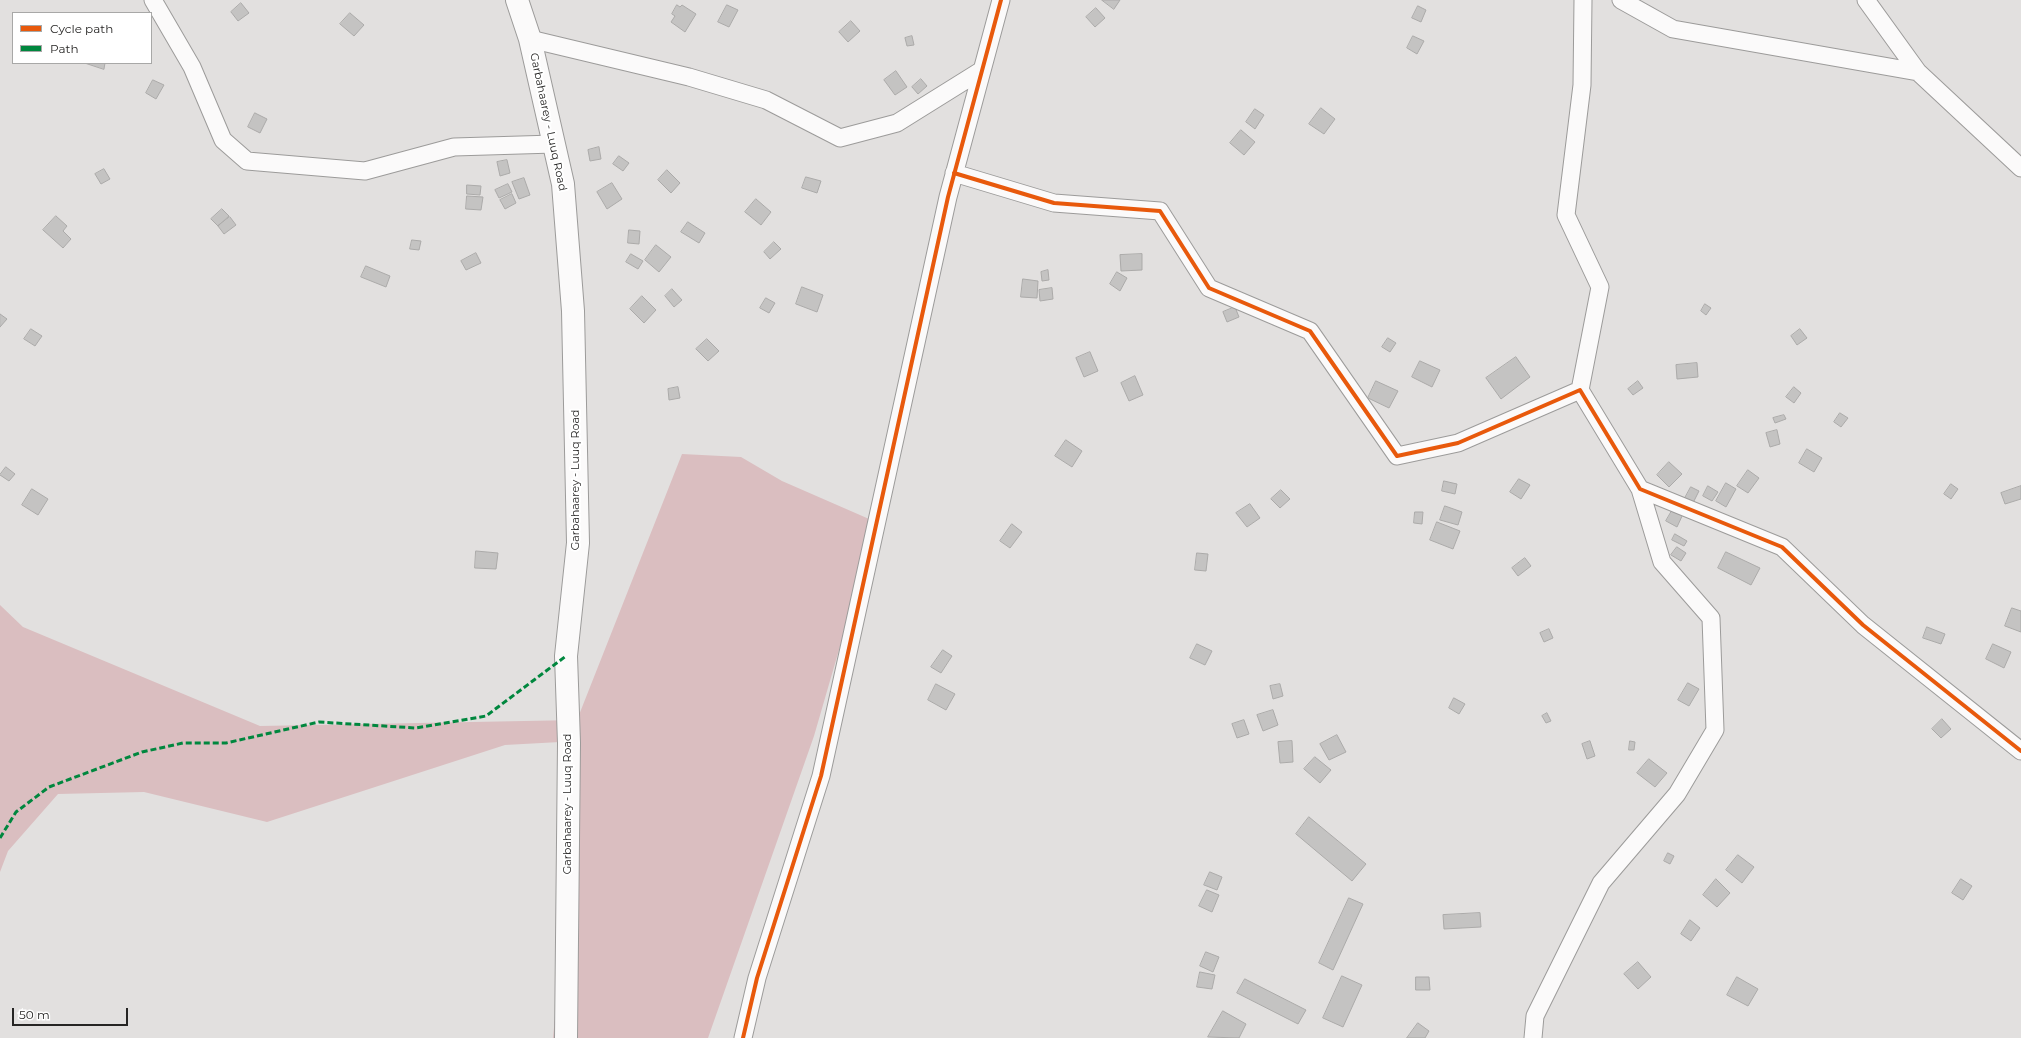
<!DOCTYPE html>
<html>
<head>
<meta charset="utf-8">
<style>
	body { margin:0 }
	#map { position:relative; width:2021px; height:1038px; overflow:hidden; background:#e2e0df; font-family:Montserrat,sans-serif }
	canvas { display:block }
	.legend { position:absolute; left:12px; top:12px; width:140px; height:52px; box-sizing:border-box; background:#fff; border:1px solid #a8a8a7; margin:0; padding:5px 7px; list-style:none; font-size:12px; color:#262524 }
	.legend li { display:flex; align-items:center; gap:8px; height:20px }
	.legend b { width:20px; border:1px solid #a8a8a7 }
	.scale { position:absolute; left:12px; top:1008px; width:116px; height:18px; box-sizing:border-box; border:2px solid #262524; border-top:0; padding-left:5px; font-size:12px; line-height:14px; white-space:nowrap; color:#262524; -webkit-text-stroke:3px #fff; paint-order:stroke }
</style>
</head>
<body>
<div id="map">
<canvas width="2021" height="1038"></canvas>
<ul class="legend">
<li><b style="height:5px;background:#e8590c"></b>Cycle path</li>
<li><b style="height:5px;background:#00873e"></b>Path</li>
</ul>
<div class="scale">50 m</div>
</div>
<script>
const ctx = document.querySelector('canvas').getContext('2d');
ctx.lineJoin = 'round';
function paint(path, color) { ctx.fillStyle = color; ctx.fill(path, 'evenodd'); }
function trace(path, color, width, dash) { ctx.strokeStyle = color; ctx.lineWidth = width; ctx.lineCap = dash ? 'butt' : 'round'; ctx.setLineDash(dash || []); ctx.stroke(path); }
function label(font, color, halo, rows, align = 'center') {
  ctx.font = font + ' Montserrat,sans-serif'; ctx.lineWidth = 4; ctx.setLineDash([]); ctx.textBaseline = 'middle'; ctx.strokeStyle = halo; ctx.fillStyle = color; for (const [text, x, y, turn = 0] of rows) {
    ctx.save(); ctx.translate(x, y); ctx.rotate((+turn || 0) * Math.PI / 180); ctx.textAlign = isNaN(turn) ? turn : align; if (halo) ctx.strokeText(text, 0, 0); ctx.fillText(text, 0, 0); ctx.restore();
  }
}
const green = new Path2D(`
	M682,454L741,457L782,481L876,522L814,736L708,1038H553L563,933L560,742L505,745L267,822L144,792L58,794L8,851L0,872V605L23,627L260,726L577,720Z`);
const building = new Path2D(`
	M1102,0H1120L1114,9Z
	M241,3L249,13L238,21L231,12Z
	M677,5L680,7L682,5L696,14L685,32L671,22L675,16L672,14Z
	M727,5L738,10L729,27L718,22Z
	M1418,6L1426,10L1421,22L1412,18Z
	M1096,8L1105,18L1095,27L1086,17Z
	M350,13L364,25L354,36L340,24Z
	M851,21L860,31L848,42L839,32Z
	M912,36L914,45L907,46L905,38Z
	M1413,36L1424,41L1417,54L1407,48Z
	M85,63H105L104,69Z
	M896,71L907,87L895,95L884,80Z
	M921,79L927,86L918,94L912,87Z
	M153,80L164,85L156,99L146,93Z
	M1321,108L1335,119L1324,134L1309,124Z
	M1255,109L1264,115L1255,129L1246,122Z
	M255,113L267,119L260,133L248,127Z
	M1241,130L1255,142L1244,155L1230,143Z
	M599,147L601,159L590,161L588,150Z
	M619,156L629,163L623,171L613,164Z
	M507,160L510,173L500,176L497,162Z
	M104,169L110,179L101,184L95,174Z
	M667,170L680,183L671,193L658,180Z
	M806,177L821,181L817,193L802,188Z
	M524,178L530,195L519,199L512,182Z
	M612,183L622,199L607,209L597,192Z
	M508,184L512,192L499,198L495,190Z
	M467,185L481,186L480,195L467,194Z
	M512,194L516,203L505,209L500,200Z
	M467,196L483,197L481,210L466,209Z
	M756,199L771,212L761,225L745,212Z
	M222,209L229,216L218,226L211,219Z
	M56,216L67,226L63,231L71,239L63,248L43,230Z
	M230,217L236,225L224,234L218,226Z
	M688,222L705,233L699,243L681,232Z
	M629,230L640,231L639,244L628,243Z
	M412,240L421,241L419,250L410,249Z
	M774,242L781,249L770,259L764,252Z
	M656,245L671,257L659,272L645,260Z
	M476,253L481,263L466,270L461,261Z
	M631,254L643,261L638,269L626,262Z
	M1142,254V270L1121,271L1120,255Z
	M366,266L390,276L386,287L361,277Z
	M1048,270L1049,280L1042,281L1041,272Z
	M1117,272L1127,278L1120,291L1110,284Z
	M1023,279L1038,281L1037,298L1021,297Z
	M802,287L823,295L817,312L796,304Z
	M1052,288L1053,299L1040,301L1039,290Z
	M672,289L682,300L674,307L665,296Z
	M642,296L656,310L644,323L630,309Z
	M766,298L775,303L769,313L760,308Z
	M1705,304L1711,308L1706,315L1701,311Z
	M1235,307L1239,317L1227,322L1223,312Z
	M0,314L7,319L0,327Z
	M31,329L42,336L35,346L24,339Z
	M1800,329L1807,338L1797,345L1791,336Z
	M1388,338L1396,343L1390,352L1382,347Z
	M707,339L719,351L708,361L696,349Z
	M1090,352L1098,371L1084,377L1076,358Z
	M1516,357L1530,377L1501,399L1486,378Z
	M1420,361L1440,370L1432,387L1412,377Z
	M1697,363L1698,377L1677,379L1676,365Z
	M1135,376L1143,395L1129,401L1121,383Z
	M1376,381L1398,391L1389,408L1368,398Z
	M1638,381L1643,388L1633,395L1628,389Z
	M678,387L680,398L669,400L668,389Z
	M1794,387L1801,393L1794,403L1786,397Z
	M1840,413L1848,418L1841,427L1834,422Z
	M1784,415L1786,419L1775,423L1773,418Z
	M1777,430L1780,444L1770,447L1766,433Z
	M1066,440L1082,451L1072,467L1055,456Z
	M1807,449L1822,458L1814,472L1799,463Z
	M1669,462L1682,474L1669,487L1657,475Z
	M6,467L15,474L9,481L0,475Z
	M1748,470L1759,478L1748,493L1737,486Z
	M1519,479L1530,485L1521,499L1510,492Z
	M1444,481L1457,484L1455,494L1442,491Z
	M1726,483L1736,489L1726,507L1716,501Z
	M1951,484L1958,489L1951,499L1944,494Z
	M1708,486L1718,492L1712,501L1703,496Z
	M2021,486V499L2005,504L2001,493Z
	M1691,487L1699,491L1693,503L1685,498Z
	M32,489L48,499L38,515L22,505Z
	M1281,490L1290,499L1280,508L1271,499Z
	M1250,504L1260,518L1247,527L1236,513Z
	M1445,506L1462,512L1458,525L1440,520Z
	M1673,509L1683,514L1677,527L1666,521Z
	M1415,512H1423L1422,524L1414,523Z
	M1437,522L1460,531L1453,549L1430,540Z
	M1012,524L1022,532L1010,548L1000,541Z
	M1675,534L1687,541L1684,546L1672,540Z
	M1677,547L1686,553L1681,561L1671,555Z
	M476,551L498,553L496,569L475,568Z
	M1726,552L1760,568L1751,585L1718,568Z
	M1197,553L1208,554L1206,571L1195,570Z
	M1525,558L1531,566L1518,576L1512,568Z
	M2012,608L2021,611V632L2005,626Z
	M1927,627L1945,634L1941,644L1923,638Z
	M1549,629L1553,638L1544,642L1540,633Z
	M1197,644L1212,651L1205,665L1190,658Z
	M1993,644L2011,652L2004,668L1986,659Z
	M943,650L952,656L941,673L931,667Z
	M1688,683L1699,689L1689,706L1678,700Z
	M936,684L955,694L946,710L928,700Z
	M1280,684L1283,696L1273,699L1270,686Z
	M1454,698L1465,704L1459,714L1449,708Z
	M1273,710L1278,725L1263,731L1257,715Z
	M1547,713L1551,721L1546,723L1542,716Z
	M1942,719L1951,729L1941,738L1932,729Z
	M1244,720L1249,734L1237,738L1232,724Z
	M1337,735L1346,752L1329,760L1320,744Z
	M1292,741L1293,762L1280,763L1278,742Z
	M1590,741L1595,756L1587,759L1582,744Z
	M1630,741L1635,742L1634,750H1629Z
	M1315,757L1331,770L1320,783L1304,769Z
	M1649,759L1667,773L1655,787L1637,773Z
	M1309,817L1366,864L1352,881L1296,834Z
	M1668,853L1674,856L1670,864L1664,861Z
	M1738,855L1754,867L1742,883L1726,870Z
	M1210,872L1222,877L1217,890L1204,885Z
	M1716,879L1730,893L1717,907L1703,895Z
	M1961,879L1972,886L1963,900L1952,893Z
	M1207,890L1219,895L1212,912L1199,906Z
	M1349,898L1363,904L1333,970L1319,963Z
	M1480,913L1481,927L1444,929L1443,915Z
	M1690,920L1700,928L1691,941L1681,934Z
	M1206,952L1219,957L1213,972L1200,966Z
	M1638,962L1651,977L1638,989L1624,974Z
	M1200,972L1215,975L1212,989L1197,987Z
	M1342,976L1362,985L1343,1027L1323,1018Z
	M1416,977H1429L1430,990H1416Z
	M1737,977L1758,989L1748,1006L1727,995Z
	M1245,979L1306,1010L1298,1024L1237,993Z
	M1223,1011L1246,1024L1239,1038L1208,1037Z
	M1418,1023L1429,1031L1425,1038H1407Z`);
const minor = new Path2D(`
	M153,0L192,67L223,140L247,161L365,171L454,147L554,144
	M1621,0L1673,29L1918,72
	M1866,0L1918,72L2021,168
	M530,39L689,77L766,100L840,138L897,123L982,70
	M954,173L1054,203L1160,211L1209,288L1310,331L1397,456L1458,443L1580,390L1640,489L1782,547L1863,625L2021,751
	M1580,390L1600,287L1566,215L1582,85L1583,0
	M743,1038L757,978L821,776L948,197L1001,0
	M1533,1038L1535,1016L1601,883L1677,794L1715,730L1711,618L1662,562L1640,489`);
const tertiary = new Path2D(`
	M517,0L530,39L563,184L573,311L578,543L566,656L569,743L566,1038`);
const quiet = new Path2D(`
	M0,838L16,812L49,787L142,752L183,743H226L319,722L416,728L486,716L566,656`);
const cycleway = new Path2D(`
	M954,173L1054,203L1160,211L1209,288L1310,331L1397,456L1458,443L1580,390L1640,489L1782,547L1863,625L2021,751
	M743,1038L757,978L821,776L948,197L1001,0`);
const streetNames = [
	["Garbahaarey - Luuq Road",548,122,78],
	["Garbahaarey - Luuq Road",576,480,-90],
	["Garbahaarey - Luuq Road",568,804,-90]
];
paint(green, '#dabec0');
paint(building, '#c4c3c2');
trace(building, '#abaaa9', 1);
trace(minor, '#9c9b9a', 19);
trace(tertiary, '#9c9b9a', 24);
trace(minor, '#fbfafa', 17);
trace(tertiary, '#fbfafa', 22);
trace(quiet, '#00873e', 3, [6, 3]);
trace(cycleway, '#e8590c', 4);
label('11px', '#262524', '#fff', streetNames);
</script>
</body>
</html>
